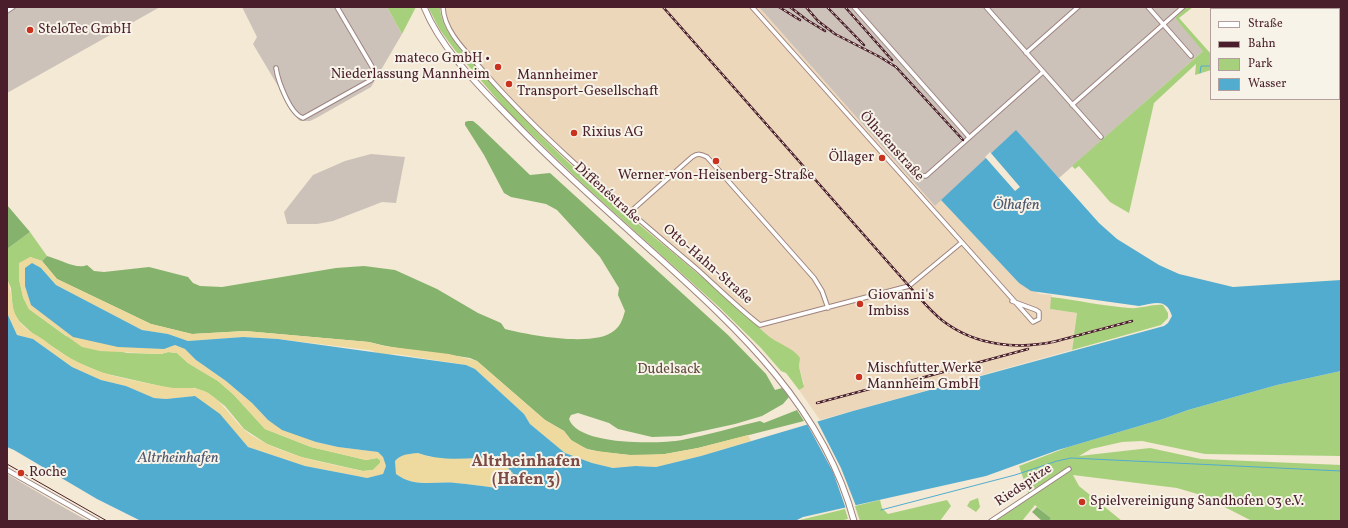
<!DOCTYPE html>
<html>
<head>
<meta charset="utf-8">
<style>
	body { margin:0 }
	#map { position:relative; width:1348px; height:528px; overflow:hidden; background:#f3e9d4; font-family:Vollkorn,serif }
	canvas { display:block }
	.frame { position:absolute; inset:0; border:8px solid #4a1f2b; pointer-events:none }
	.legend { position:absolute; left:1210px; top:8px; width:130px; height:92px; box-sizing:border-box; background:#f7f3e8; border:1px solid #b29e9c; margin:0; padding:5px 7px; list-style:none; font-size:12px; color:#4a1f2b }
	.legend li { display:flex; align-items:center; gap:8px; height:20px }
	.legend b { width:20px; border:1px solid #b29e9c }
</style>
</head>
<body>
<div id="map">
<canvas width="1348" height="528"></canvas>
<div class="frame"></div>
<ul class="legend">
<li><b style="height:5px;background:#fff"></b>Straße</li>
<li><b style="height:5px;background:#4a1f2b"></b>Bahn</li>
<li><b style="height:11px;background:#a7d07c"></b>Park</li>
<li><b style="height:11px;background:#52accf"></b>Wasser</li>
</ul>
</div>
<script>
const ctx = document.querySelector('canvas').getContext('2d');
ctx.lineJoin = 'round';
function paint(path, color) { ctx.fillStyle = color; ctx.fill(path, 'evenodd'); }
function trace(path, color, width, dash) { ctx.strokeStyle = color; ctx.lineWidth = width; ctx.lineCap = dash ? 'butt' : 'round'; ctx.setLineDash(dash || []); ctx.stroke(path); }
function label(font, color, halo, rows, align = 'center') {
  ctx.font = font + ' Vollkorn,serif'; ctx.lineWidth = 4; ctx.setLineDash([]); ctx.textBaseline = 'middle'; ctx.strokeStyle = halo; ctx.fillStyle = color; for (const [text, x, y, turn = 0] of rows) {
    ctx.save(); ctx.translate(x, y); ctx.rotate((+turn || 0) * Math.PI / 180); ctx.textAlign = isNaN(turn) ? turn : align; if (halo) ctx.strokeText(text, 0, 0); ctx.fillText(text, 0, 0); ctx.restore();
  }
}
const built = new Path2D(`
	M440,7H759L935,206L941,200L1019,283L1040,294L1052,295L1050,309L1077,313L1072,350L820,420L799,390L804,384L799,367L800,362L784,347L772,340L690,266L616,205L543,138L493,85L453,37L442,18Z`);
const industrial = new Path2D(`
	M7,7H160L7,93Z
	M242,7H387L402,34L371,87L318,117L310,121H300L297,118L253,44L257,37Z
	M759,7H1187L1175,18L1204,50L1059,178L1016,131L935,206Z
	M371,154L405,157L396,203L382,202L333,221L317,224H287L284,212L313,175L345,161Z
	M7,474L56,503L88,521H7Z`);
const green = new Path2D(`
	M387,7H416L402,34Z
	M428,7H440C441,32 465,52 480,70C522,118 568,165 617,206C667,248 718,289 766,334C777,344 793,347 800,358L799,367L804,387L799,390L786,373L781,371L761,348L719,307L587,188L508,112L454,49L440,30Z
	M1187,7H1193L1179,18L1211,54V70L1195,75L1196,64L1154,103L1129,213L1110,202L1079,166L1075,169L1072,166L1203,51L1175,18Z
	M30,232L47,256L42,261L30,257L19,279L23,297L29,309L66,336L127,353L161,354L168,352L177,353L188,363L218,381L234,395L265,429L311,447L366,460L377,458L380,460V463L373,470L363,471L301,457L267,444L244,429L225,406L208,393L195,388H169L103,373L74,361L32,333L19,321L13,311L11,288L7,279V249Z
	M1051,297C1077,300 1103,306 1129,308C1141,309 1152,304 1163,305L1168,313V318L1161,325L1072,350L1074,337L1131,320L1074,335L1077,313L1050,309Z
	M1341,371V456L1205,454L1142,441L1122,442L1091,449L1079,456L1150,448L1201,459L1341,465V521H1252L1201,495L1177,488L1073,475L1079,486L1122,521H1049L1051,518L1035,505L1022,521H993L1030,498L1019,466L1068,447L1163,419L1188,410L1277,385Z
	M978,498L980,507L976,512L967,506L970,501Z
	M880,500L882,508L888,514L947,500L951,506L940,521H860L855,506Z
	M845,509L848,519L839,521L800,520Z`);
const forest = new Path2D(`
	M468,121H473L478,125L530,175L550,173L728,335L766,374L775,390L782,388L789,397L783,404L762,416L735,424L680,436L652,437L618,429L609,423L578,413L571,415L569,419C578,446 659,444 682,440C708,435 734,427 760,421L764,423L797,410L804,421L698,448L665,454L640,456L601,452L583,448L571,440L564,431L545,420L477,361L470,358C437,352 402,351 369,342L245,331L192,334L151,324L57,279L42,261L47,256C59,259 77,270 87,265L94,271L104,272L149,267L188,277L193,283L200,286L222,287L336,268L364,266L395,270L437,289L478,313L501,323L505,329C528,335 596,348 615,330C621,325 623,318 625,311L618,295L619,288L600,257L557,210L546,204L511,197L504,193L484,155L465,125V122Z
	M7,205L30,232L7,249Z
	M1037,507L1051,518L1049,521H1042L1032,512Z`);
const sand = new Path2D(`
	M30,257L42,261L57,279L151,324L192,334L245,331L369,342L384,346L449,354L477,361L545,420L564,431L571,440L589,450L629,455L665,454L698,448L748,435L751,441L701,456L656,467L635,466L613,468L592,463L565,453L530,424L524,414L475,369L466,365L396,354L383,355L369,350L278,339L243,337L188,341L168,334L142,330L56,285L41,268L25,286L170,347L175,345L185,349L196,360L226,381L252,403L268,420L316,442L338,447L378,452L383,457L386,466L383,474L367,478L357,476L305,466L248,447L235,432L195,396L166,399L154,398L126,386L101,380L72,367L33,339L17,335L7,313V279C13,293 10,307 18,320C24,329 35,334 44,340C53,347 63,355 74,360C102,376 136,381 167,387C181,390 194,385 208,393C226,404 234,424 251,435C284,456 325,463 363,471L373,470L380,463V460L377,458L366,460L311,447L265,429L234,395L218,381L188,363L177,353L168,352L161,354L100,351L82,347L29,309L23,297L19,279V263Z
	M418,453L430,457H498L504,461L513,473L510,480L503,481L496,488C483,486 469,484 456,483C434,481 415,488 396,474L395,461C401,453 408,453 418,453Z`);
const water = new Path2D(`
	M1016,130L1099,223L1117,239L1159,265L1179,274L1233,287L1341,280V371L1277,385L1188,410L1163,419L1058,450L986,476L803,517L795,521H141L97,499L14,450L7,447V313L17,335L33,339L72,367L101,380L126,386L154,398L166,399L195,396L220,414L248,447L305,466L357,476L367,478L383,474L386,466L383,457L378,452L338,447L316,442L282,430L268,420L252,403L226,381L196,360L185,349L175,345L164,349L118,347L73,337L31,305L25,286V268L32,263L41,268L56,285L142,330L168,334L188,341L243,337L278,339L466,365L475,369L524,414L530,424L565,453L592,463L613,468L635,466L656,467L701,456L853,411L1164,326L1168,323L1172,316C1166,297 1154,304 1139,306L1031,291L1019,283L941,200ZM418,453C437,460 456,459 477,458C484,458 491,454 498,457C506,461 507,469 513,473L510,480L503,481L496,488C483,486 469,484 456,483C434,481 415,488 396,474L395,461C401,454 408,454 418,453Z`);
const pier = new Path2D(`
	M990,152L1020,187L1015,191L985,157Z
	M816,419L841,468L856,506L846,509L833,472L806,422Z`);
const stream = new Path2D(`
	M1339,66L1341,67
	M1200,73L1201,66H1211
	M881,510L1015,475L1057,461L1071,458L1341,471`);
const minor = new Path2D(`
	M443,7C444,33 469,54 484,72C548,145 623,206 697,269C718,288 738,308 760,325L909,286L961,243
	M752,7L1033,322L1039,319V312L1036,310L1012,301
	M854,7L969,137
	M986,7L1101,137
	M1148,7L1191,56
	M7,11L13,7
	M1026,53L1078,7
	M276,68C278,81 290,114 303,118L371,80L374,74V70L337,7
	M1072,105L1183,7
	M884,137L913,172L918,175L926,176L1043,72
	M629,213L692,157C698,153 701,154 707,157L814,278L822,291L828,308
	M991,521L1069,469`);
const tertiary = new Path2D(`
	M7,470L97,521`);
const secondary = new Path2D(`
	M424,7C441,49 478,85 509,117C555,165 606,210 656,255C739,330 824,408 854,521`);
const tram = new Path2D(`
	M7,464L107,521`);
const rail = new Path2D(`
	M663,7L909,286C920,298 930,311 943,321C976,346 1018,350 1057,341
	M779,7L800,20
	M790,7L807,20L825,31
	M806,7L818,21L835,34L880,57L896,67L963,140
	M827,7L864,45
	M845,7L892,60
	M1053,342L1132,321
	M817,403L877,387L910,381L1028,349`);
const markers = [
	[30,30,4,"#c8321e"],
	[498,67,4,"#c8321e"],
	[509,84,4,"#c8321e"],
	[574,133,4,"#c8321e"],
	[882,158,4,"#c8321e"],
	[716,161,4,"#c8321e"],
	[860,304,4,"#c8321e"],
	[859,377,4,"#c8321e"],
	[21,473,4,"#c8321e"],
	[1082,502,4,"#c8321e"]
];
const poiNames = [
	["SteloTec GmbH",38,30],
	["mateco GmbH •",490,59,"right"],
	["Niederlassung Mannheim",490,75,"right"],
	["Mannheimer",517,76],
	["Transport-Gesellschaft",517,92],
	["Rixius AG",582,133],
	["Öllager",874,158,"right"],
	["Werner-von-Heisenberg-Straße",716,176,"center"],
	["Giovanni's",868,296],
	["Imbiss",868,312],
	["Mischfutter Werke",867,369],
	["Mannheim GmbH",867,385],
	["Roche",29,473],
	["Spielvereinigung Sandhofen 03 e.V.",1090,502]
];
const streetNames = [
	["Ölhafenstraße",891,147,48],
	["Diffenéstraße",607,194,42],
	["Otto-Hahn-Straße",707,265,41],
	["Riedspitze",1024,486,-34]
];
const parkNames = [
	["Dudelsack",669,370]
];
const waterNames = [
	["Ölhafen",1016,206],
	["Altrheinhafen",178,459]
];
const quarterNames = [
	["Altrheinhafen",526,463],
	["(Hafen 3)",526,481]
];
paint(built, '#edd7bb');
paint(industrial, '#ccc2b9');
paint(green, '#a7d07c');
paint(forest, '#85b26c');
paint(sand, '#eeda9e');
paint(water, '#52accf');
paint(pier, '#f3e9d4');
trace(stream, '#52accf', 1);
trace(minor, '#9e8480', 5.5);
trace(tertiary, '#9e8480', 6);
trace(secondary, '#9e8480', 7);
trace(minor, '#fff', 3.5);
trace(tertiary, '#fff', 4);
trace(secondary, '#fff', 5);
trace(tram, '#4a1f2b', 1);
trace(rail, '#4a1f2b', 2.5);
trace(rail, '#f7f3e8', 1, [3]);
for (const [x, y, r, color] of markers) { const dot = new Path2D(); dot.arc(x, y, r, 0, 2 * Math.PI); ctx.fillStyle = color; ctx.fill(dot); trace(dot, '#f7f3e8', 1.5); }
label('14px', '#4a1f2b', '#f7f3e8', poiNames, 'left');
label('14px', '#4a1f2b', '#f7f3e8', streetNames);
label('14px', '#614b3f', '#f7f3e8', parkNames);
label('italic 15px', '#4d576d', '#f7f3e8', waterNames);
label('bold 16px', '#7d4b46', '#f7f3e8', quarterNames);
</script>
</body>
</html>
